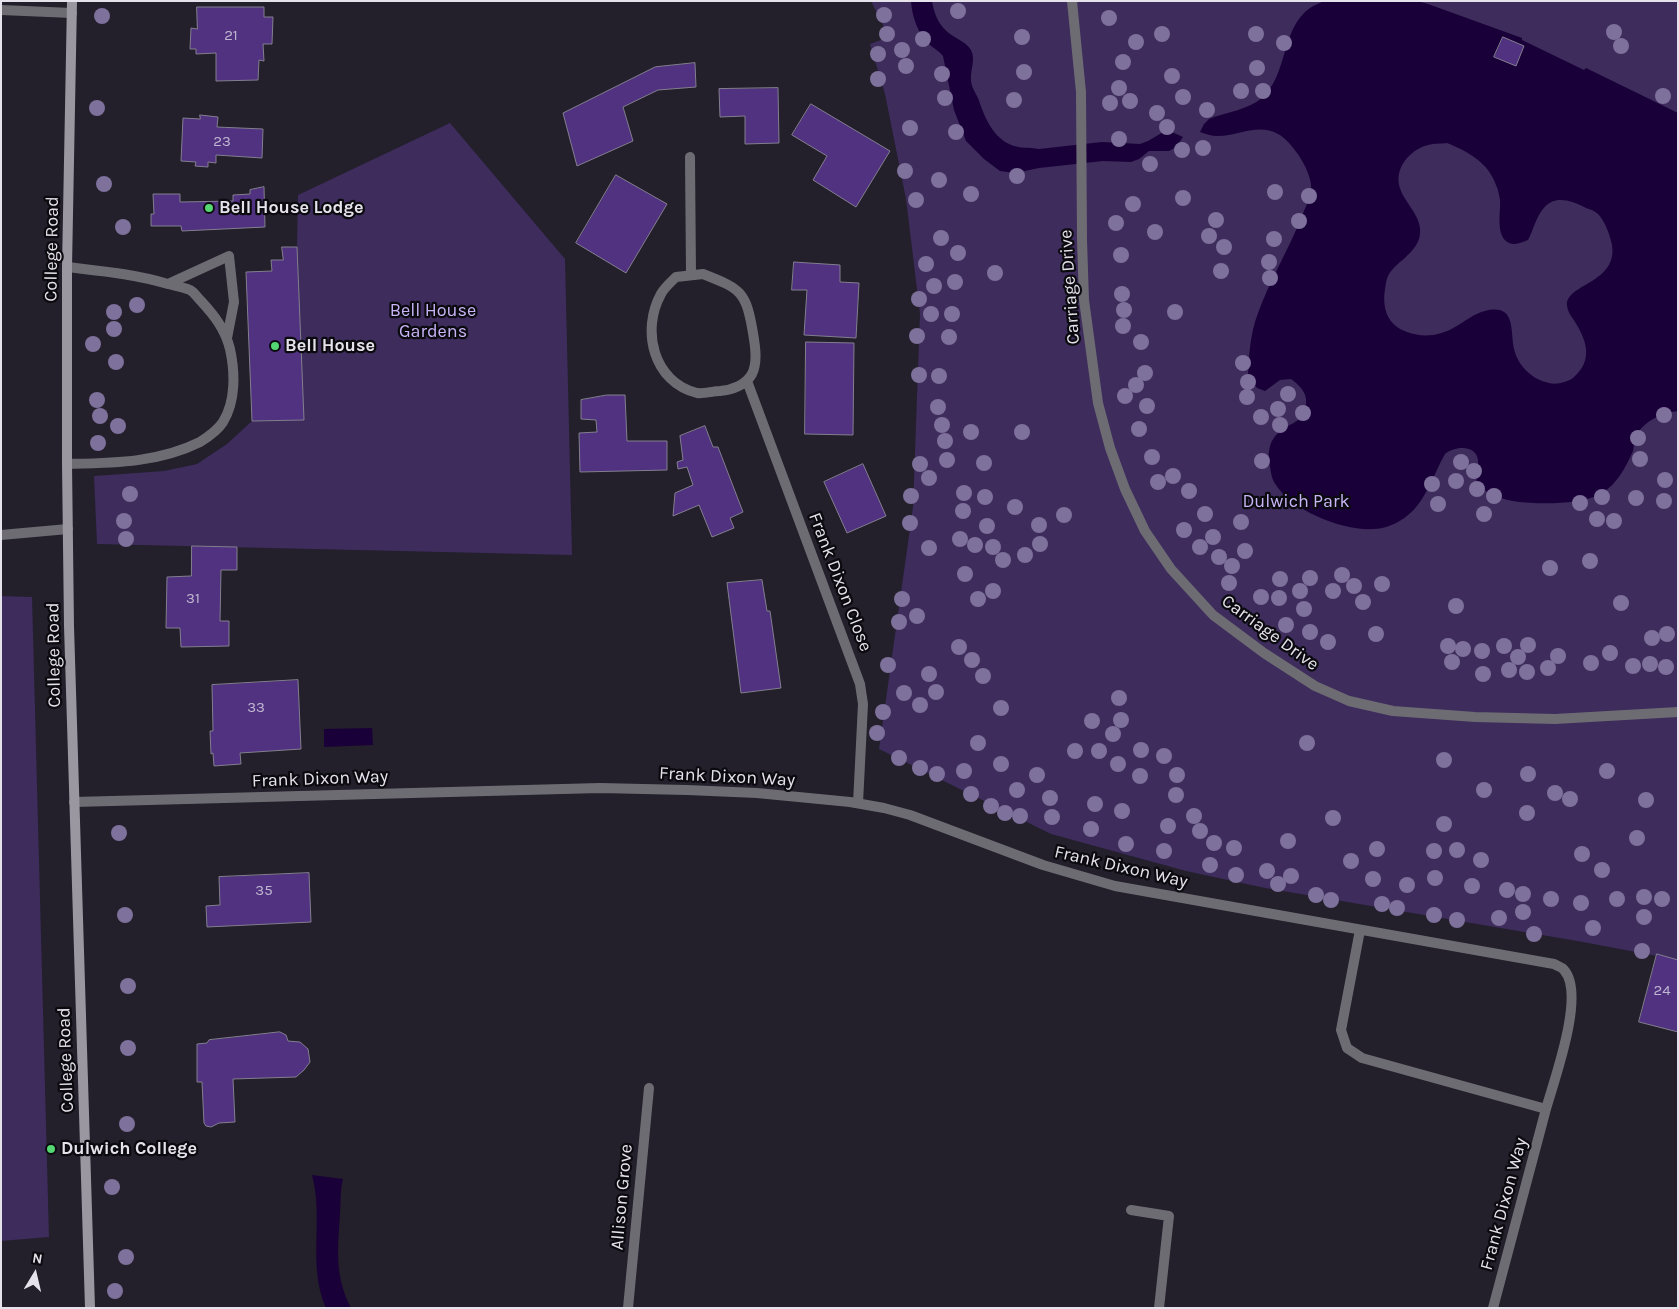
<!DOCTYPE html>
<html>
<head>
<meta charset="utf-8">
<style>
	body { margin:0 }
	#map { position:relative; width:1679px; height:1309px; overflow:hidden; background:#231f2b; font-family:Karla,sans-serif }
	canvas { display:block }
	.frame { position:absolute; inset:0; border:2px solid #e5e2eb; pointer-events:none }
	.north { position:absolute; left:10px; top:1249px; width:50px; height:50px; -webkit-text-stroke:4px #0b0a0f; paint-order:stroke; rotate:9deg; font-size:14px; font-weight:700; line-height:20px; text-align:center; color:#e5e2eb }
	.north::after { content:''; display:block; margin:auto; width:18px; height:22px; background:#e5e2eb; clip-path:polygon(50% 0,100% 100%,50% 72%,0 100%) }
</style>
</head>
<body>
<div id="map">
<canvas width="1679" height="1309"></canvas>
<div class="frame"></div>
<div class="north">N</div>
</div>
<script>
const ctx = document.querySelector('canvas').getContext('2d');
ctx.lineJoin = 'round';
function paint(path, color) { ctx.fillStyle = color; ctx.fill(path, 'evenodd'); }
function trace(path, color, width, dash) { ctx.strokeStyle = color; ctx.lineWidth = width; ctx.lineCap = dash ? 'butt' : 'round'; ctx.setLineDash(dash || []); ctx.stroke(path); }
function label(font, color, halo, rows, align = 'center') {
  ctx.font = font + ' Karla,sans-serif'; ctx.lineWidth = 4.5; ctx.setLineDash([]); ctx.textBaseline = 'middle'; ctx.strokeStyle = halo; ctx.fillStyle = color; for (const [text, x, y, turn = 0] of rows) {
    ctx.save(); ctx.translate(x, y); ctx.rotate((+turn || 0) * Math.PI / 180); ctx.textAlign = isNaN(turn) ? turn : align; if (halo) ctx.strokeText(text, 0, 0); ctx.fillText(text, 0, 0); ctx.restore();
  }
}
const green = new Path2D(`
	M871,1H1678V960L1583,942L1265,888L1186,871L1051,834L879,749L913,507L920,314L906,199L885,94L870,44L889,37Z
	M450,123L565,259L572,555L97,544L94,476L164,471L197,464L227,444L252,421L303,420L297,247L298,195Z
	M1,596L32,597L49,1237L1,1241Z`);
const water = new Path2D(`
	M911,1H932C934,14 939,26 950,34C957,39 966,42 971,50C976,60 970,70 971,80C971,86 975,92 978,98C984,115 991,135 1009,144C1018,149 1029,147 1039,149L1102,142L1140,144L1148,141L1165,131L1174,133L1183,137L1176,147L1169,151H1149L1139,159L1131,162L1103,161L1039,168L1015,173L1000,171L984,159L966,141L954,110L943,56C939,51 935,49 930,45C918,34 912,17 911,1Z
	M1324,1H1417L1428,4L1522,38V40L1584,70L1586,68L1678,113V411C1661,413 1641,422 1635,439C1634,443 1634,447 1633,451C1626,467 1617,484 1602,493C1586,503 1552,504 1534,503C1512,502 1493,499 1477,484C1475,475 1479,468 1478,460C1476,444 1454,446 1445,454C1434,473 1426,501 1408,515C1399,523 1385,529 1373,529C1344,531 1292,511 1276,485C1272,480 1271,473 1270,467C1268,459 1268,449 1272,441C1279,428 1291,426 1301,418C1311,400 1306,390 1291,379L1280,380L1265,391L1257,388L1248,377C1249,355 1250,334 1258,313C1270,280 1289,249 1302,216C1305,208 1310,199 1311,191C1314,174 1292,141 1278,134C1258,123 1238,136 1218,136C1211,136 1206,134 1200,132L1204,124L1209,119C1226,112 1248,110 1262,98C1288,75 1281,28 1310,8C1314,5 1320,3 1324,1ZM1447,143C1467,151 1489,163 1496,185C1498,189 1499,195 1500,200C1501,213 1494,241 1513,244C1518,244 1523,242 1528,240C1533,231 1536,217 1543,209C1554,195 1570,200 1584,207C1588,209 1594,210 1598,214C1605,221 1610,235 1612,245C1618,283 1566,284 1567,305C1567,311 1572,317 1575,322C1587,341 1593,360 1574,377C1569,382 1556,385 1549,383C1530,379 1515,363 1513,343C1511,325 1513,304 1485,311C1475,313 1464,322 1455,327C1440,336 1423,338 1407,332C1387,325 1382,308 1385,289C1386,284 1386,279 1389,274C1397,262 1414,254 1419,239C1425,220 1408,207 1401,191C1392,170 1409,150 1428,145C1434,143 1441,144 1447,143Z
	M372,728L373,745L324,747V729Z
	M312,1175L343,1179C340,1190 341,1202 340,1213C338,1248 334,1275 351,1308H326C307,1265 324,1219 312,1175Z`);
const building = new Path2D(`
	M197,7H264V17H273L272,44H263L264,61L259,60L258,80L216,81V53L196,54V49H190L191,28L197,29Z
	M1503,37L1524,46L1516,66L1494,57Z
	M695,63L696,87L658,90L623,107L633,141L577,166L563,113L655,67Z
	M778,88L779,143L745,144V116L720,117L719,89Z
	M811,104L890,151L856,207L813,180L827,156L792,135Z
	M200,115L218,117L217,127L263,129L262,158L216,155V163L208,162V167L195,166L196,162L181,161L183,118L200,119Z
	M616,175L667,204L626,273L576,243Z
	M264,187L265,227L182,231L181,226H151V214H154L153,194H180V202L233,201V195L250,194V190Z
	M282,247H297L304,420L252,421L246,272L272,271L271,260H283Z
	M794,262L840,265V282L859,283L856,338L804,335L807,290H792Z
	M806,342L854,343L853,435L805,434Z
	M607,395H625L627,441H667V470L580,472L579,433L597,432L596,420L581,419V400Z
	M705,426L713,447H718L743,512L730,518L734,528L712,537L699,505L673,516L675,493L693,485L687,467L678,469L677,462L683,460L680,436Z
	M863,464L886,516L847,533L824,482Z
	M192,546L237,547V570H221L220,621H229V646L181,647L180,628H166L167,577L191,576Z
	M762,580L767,611H770L781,688L741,693L727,583Z
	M298,680L301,749L240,753L241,764L214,766L213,753L211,754L210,731H213L212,685Z
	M309,873L311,922L207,927L206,906L220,905L219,877Z
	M1657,954L1678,960V1032L1639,1022Z
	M280,1032L286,1035L288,1041L300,1042L308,1049L310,1062L304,1070L296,1077L233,1079L235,1122L219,1123L211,1127L206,1126L204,1123L202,1082H197V1044L207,1043L209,1040Z`);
const lane = new Path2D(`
	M1072,1L1081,92L1082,240L1084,300L1098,403L1110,448L1125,489L1145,531L1171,569L1213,615L1264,653L1315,686L1349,701L1393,711L1475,717L1555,719L1678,712
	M690,157L691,275
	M168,284L229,256L234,302L227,338
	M67,464C112,463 158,463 200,442C208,437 218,430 223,422C236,401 235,372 230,349C225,329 214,315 201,301C197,297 194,292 190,290C183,287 175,286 168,284C135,274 101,271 67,267`);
const street = new Path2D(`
	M1,10L72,13
	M703,274C741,289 746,291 753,333C755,345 758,362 752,374C746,385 732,390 720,391C713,391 704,394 697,393C653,382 641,330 661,294C664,288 671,282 676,277Z
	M747,381L860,684L863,704L858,803
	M1,535L68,529
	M74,802L600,788L687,790L757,793L850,802L884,808L910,815L1043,865L1115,886L1554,964C1557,966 1562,967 1564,970C1586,994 1554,1080 1546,1109L1362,1058L1347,1048L1341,1030L1360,930
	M1131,1210L1169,1216L1159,1308
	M628,1308L649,1088
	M1493,1308L1546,1109`);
const secondary = new Path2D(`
	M72,1L67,267V464L69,626L90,1308`);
const trees = [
	[958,11],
	[884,15],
	[102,16],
	[1109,18],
	[1614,32],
	[887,34],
	[1162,34],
	[1256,34],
	[1022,37],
	[923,39],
	[1136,42],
	[1284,43],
	[1621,46],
	[902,50],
	[878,54],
	[1123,62],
	[906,66],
	[1257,68],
	[1024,72],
	[942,74],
	[1172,76],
	[878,79],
	[1119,88],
	[1241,91],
	[1263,91],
	[1663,96],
	[1183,97],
	[945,98],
	[1014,100],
	[1130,101],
	[1110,103],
	[97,108],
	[1207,110],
	[1157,113],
	[1167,127],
	[910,128],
	[956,132],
	[1119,139],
	[1203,148],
	[1182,150],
	[1150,164],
	[905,171],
	[1017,176],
	[939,180],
	[104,184],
	[1275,192],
	[971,194],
	[1309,196],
	[1183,198],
	[916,200],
	[1133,204],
	[1216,220],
	[1299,221],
	[1116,223],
	[123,227],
	[1155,232],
	[1209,236],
	[941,238],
	[1274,239],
	[1224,247],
	[958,253],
	[1121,255],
	[1269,262],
	[926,264],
	[1221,271],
	[995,273],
	[1270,278],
	[955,282],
	[934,286],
	[1122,294],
	[919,299],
	[137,305],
	[1124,310],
	[114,312],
	[1175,312],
	[931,314],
	[952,314],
	[1123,326],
	[114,329],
	[917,336],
	[949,337],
	[1141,342],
	[93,344],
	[116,362],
	[1243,363],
	[1145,373],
	[919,375],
	[939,376],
	[1248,382],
	[1136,385],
	[1288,394],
	[1125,396],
	[1247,397],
	[97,400],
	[1147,406],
	[938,407],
	[1278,409],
	[1303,413],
	[1664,415],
	[100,416],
	[1261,417],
	[942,425],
	[1280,425],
	[118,426],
	[1139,429],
	[971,432],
	[1022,432],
	[1638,438],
	[945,441],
	[98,443],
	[1152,457],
	[1640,459],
	[947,460],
	[1262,461],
	[1461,462],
	[984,463],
	[920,464],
	[1474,471],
	[1173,476],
	[929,478],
	[1665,480],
	[1456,481],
	[1158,482],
	[1432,484],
	[1477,489],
	[1189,491],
	[964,493],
	[130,494],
	[911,496],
	[1494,496],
	[985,497],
	[1602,497],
	[1636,498],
	[1664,501],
	[1580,503],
	[1438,504],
	[1015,507],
	[963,511],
	[1205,514],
	[1484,514],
	[1064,515],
	[1597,519],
	[124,521],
	[1614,521],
	[1241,522],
	[910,523],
	[1039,525],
	[987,526],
	[1184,530],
	[1213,537],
	[126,539],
	[960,539],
	[1040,544],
	[975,545],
	[993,547],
	[1200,547],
	[929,548],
	[1245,551],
	[1025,555],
	[1219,557],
	[1003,560],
	[1590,561],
	[1232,566],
	[1550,568],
	[965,574],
	[1342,575],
	[1310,578],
	[1280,579],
	[1229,583],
	[1382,584],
	[1354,586],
	[993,591],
	[1300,591],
	[1333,591],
	[1261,597],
	[1279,598],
	[902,599],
	[978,599],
	[1363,602],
	[1621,603],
	[1456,606],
	[1304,609],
	[917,616],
	[899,622],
	[1286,625],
	[1310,632],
	[1376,634],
	[1667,634],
	[1652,638],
	[1328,642],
	[1528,645],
	[1448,646],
	[1504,646],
	[959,647],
	[1463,649],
	[1482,651],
	[1610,653],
	[1558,656],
	[1518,657],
	[972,660],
	[1452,662],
	[1591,663],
	[1650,664],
	[888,665],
	[1633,666],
	[1666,667],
	[1548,668],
	[1509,670],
	[1527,672],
	[929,674],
	[1483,674],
	[983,676],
	[936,692],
	[904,693],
	[1119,698],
	[920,705],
	[1001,708],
	[883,712],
	[1121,720],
	[1092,721],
	[877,733],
	[1113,734],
	[978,743],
	[1307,743],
	[1141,750],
	[1075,751],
	[1099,751],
	[1164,756],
	[899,758],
	[1444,760],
	[1001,764],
	[1118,764],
	[920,768],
	[964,771],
	[1607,771],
	[937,774],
	[1528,774],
	[1037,775],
	[1177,775],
	[1140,776],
	[1017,790],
	[1484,790],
	[1555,793],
	[971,794],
	[1176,795],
	[1050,798],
	[1570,799],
	[1646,800],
	[1095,804],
	[991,806],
	[1122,811],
	[1005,813],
	[1527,813],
	[1020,816],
	[1194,816],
	[1052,817],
	[1333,818],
	[1444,824],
	[1168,826],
	[1091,829],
	[1200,831],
	[119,833],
	[1637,838],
	[1288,841],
	[1214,843],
	[1126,844],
	[1234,848],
	[1377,849],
	[1457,850],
	[1164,851],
	[1434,851],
	[1582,854],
	[1481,860],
	[1351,861],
	[1210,865],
	[1602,870],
	[1267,871],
	[1236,875],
	[1291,876],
	[1435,878],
	[1373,879],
	[1278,884],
	[1407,885],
	[1472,886],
	[1507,890],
	[1523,894],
	[1316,895],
	[1644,897],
	[1551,899],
	[1617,899],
	[1662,899],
	[1331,900],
	[1581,903],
	[1382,904],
	[1397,908],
	[1523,912],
	[125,915],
	[1434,915],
	[1644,917],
	[1499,918],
	[1457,920],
	[1593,928],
	[1534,934],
	[1642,951],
	[128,986],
	[128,1048],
	[127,1124],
	[112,1187],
	[126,1257],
	[115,1291]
];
const markers = [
	[209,208,5,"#54d672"],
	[275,346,5,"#54d672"],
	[51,1149,5,"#54d672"]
];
const numberNames = [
	["21",231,36],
	["23",222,142],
	["31",193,599],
	["33",256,708],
	["35",264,891],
	["24",1662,991]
];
const poiNames = [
	["Bell House Lodge",219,208],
	["Bell House",285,346],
	["Dulwich College",61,1149]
];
const streetNames = [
	["College Road",52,249,-89],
	["Carriage Drive",1070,287,-94],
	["Frank Dixon Close",840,582,69],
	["Carriage Drive",1270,633,36],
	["College Road",54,655,-91],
	["Frank Dixon Way",727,777,3],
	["Frank Dixon Way",320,779,-2],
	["Frank Dixon Way",1121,867,13],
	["College Road",66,1060,-92],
	["Allison Grove",622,1197,-85],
	["Frank Dixon Way",1504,1204,-75]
];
const parkNames = [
	["Bell House",433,311],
	["Gardens",433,332],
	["Dulwich Park",1296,502]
];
paint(green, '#3d2c5c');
paint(water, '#1a0038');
paint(building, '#503281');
trace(building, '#837f8e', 1);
trace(lane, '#6e6c73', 10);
trace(street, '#6e6c73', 10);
trace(secondary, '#9a97a1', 10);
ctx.fillStyle = '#7e719b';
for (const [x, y] of trees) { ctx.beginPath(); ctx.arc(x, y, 8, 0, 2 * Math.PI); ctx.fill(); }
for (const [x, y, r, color] of markers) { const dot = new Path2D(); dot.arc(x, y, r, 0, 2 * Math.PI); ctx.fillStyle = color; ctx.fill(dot); trace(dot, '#0b0a0f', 2); }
label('15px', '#c0b6d0', null, numberNames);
label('bold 18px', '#e5e2eb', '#0b0a0f', poiNames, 'left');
label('18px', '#e5e2eb', '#0b0a0f', streetNames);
label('18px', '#c8b4f7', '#0b0a0f', parkNames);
</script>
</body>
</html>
